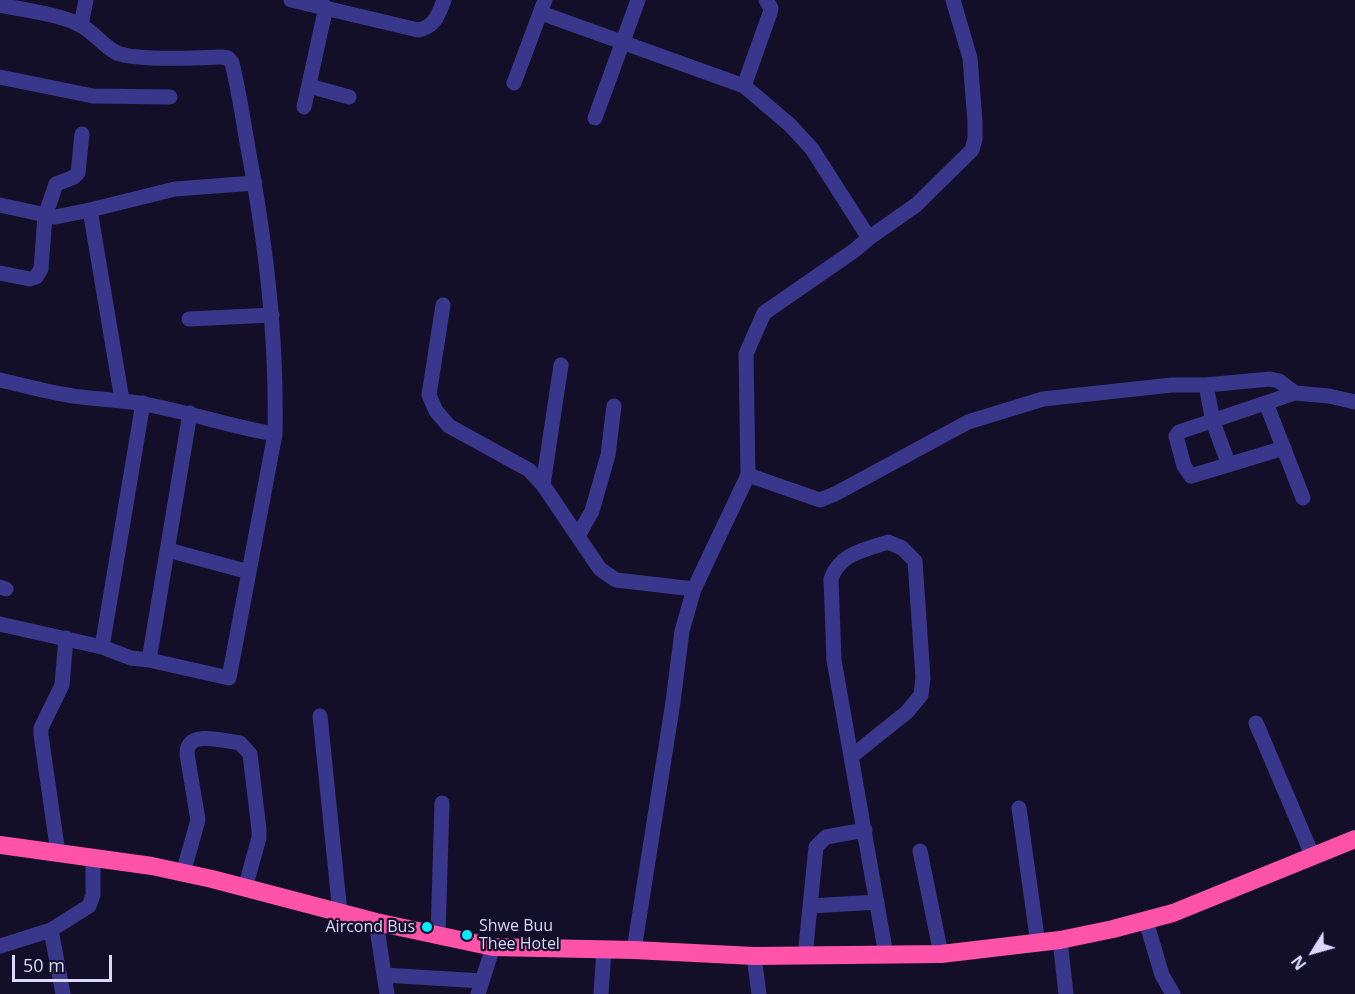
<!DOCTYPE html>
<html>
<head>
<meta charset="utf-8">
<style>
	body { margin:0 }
	#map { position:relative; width:1355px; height:994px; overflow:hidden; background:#130f29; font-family:"Open Sans",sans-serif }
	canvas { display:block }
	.north { position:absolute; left:1283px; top:922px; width:60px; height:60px; -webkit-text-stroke:4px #130f29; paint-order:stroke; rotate:233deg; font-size:16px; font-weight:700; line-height:24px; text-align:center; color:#dbd7ff }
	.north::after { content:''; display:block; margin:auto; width:21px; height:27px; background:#dbd7ff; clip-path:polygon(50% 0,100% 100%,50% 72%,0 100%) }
	.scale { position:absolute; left:12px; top:955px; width:100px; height:27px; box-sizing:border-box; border:3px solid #dbd7ff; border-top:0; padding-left:8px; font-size:18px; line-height:21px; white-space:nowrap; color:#dbd7ff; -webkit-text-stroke:4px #130f29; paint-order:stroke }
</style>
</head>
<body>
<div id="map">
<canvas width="1355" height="994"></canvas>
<div class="north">N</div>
<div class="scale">50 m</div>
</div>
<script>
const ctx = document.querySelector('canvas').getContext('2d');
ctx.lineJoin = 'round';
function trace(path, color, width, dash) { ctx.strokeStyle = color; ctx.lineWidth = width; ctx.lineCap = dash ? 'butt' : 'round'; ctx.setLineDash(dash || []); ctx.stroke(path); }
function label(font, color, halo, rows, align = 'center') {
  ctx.font = font + ' "Open Sans",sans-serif'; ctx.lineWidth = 4.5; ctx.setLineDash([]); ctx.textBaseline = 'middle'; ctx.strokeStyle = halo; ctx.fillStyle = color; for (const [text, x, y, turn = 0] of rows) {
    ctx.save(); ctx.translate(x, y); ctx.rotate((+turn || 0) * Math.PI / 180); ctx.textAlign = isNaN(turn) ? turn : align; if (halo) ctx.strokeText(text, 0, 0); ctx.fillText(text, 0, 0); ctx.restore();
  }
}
const minor = new Path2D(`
	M291,0L418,30C435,27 438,15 444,0
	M0,5C24,10 59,14 80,25C94,32 103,46 117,53C136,61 199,58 222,57L228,58L232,63C239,91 243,120 248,148C266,244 277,336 275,434L229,678L149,660L131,658L102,647L0,624
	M541,13L744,86L790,125L812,149L869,238L855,250L764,313L746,354L748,475L694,589L682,631L673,702L634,950
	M81,25L86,0
	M0,77L93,96L170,97
	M514,83L545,0
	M309,86L349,97
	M744,86L770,13L771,8L766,0
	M304,107L326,7
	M595,118L638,0
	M0,205L55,217L90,210L175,189L255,183
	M90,210L122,400
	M869,238L916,205L972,150L975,139V122L970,58L953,0
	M0,273L30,279L36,277L41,269L45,216L56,184L74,177L78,173L82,134
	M443,305L429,395L436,411L449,426L529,470L543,485L600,569L616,580L694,589
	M189,319L272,315
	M0,380C27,386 54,394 81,397C104,400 126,400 149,405C192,413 232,427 275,434
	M1206,385L1213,422L1229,465
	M1266,403L1303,498
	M1284,448L1191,476L1184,466L1176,436L1179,432L1295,393L1329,396L1355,402
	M748,475L820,500L835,494L968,422L1043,399L1172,385H1206L1270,379L1279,381L1295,393
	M543,485L561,365
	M578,536L592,511L608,455L614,406
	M168,550L249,572
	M0,587L6,589
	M102,647L143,403
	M149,660L190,413
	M320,716L340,913
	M1256,723L1313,857
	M852,756L907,712L921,695L923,678L915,561L902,548L888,542C865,550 840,553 831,579L834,660L886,955
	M1019,808L1038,944
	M920,851L941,954
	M58,853L41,735V728L62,685L66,638
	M183,873L198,820L187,754C186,729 224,741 240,743L250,754L259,830V838L245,888
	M811,906L877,902
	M1146,921L1162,975L1173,994
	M376,922L387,994
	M438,935L442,803
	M1060,940L1066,994
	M0,946L51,930
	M754,956L759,994
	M805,956L816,847L826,837L865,830
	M384,975L482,981
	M63,994L51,930L89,906L93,895V857
	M478,994L493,947
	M601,994L604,949`);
const highway = new Path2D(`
	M0,845L152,866L212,879L376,922L493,947L634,950L754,956L941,954L1060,940L1113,929L1173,913L1355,839`);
const markers = [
	[427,927,6,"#03ecff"],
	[467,935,6,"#03ecff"]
];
const poiNames = [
	["Shwe Buu",479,926],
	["Thee Hotel",479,944],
	["Aircond Bus",415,927,"right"]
];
trace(minor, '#38378b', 15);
trace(highway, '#ff52a9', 18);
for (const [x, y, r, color] of markers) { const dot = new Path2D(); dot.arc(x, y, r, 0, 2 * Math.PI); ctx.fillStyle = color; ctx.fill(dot); trace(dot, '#130f29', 2); }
label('16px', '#dbd7ff', '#130f29', poiNames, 'left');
</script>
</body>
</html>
